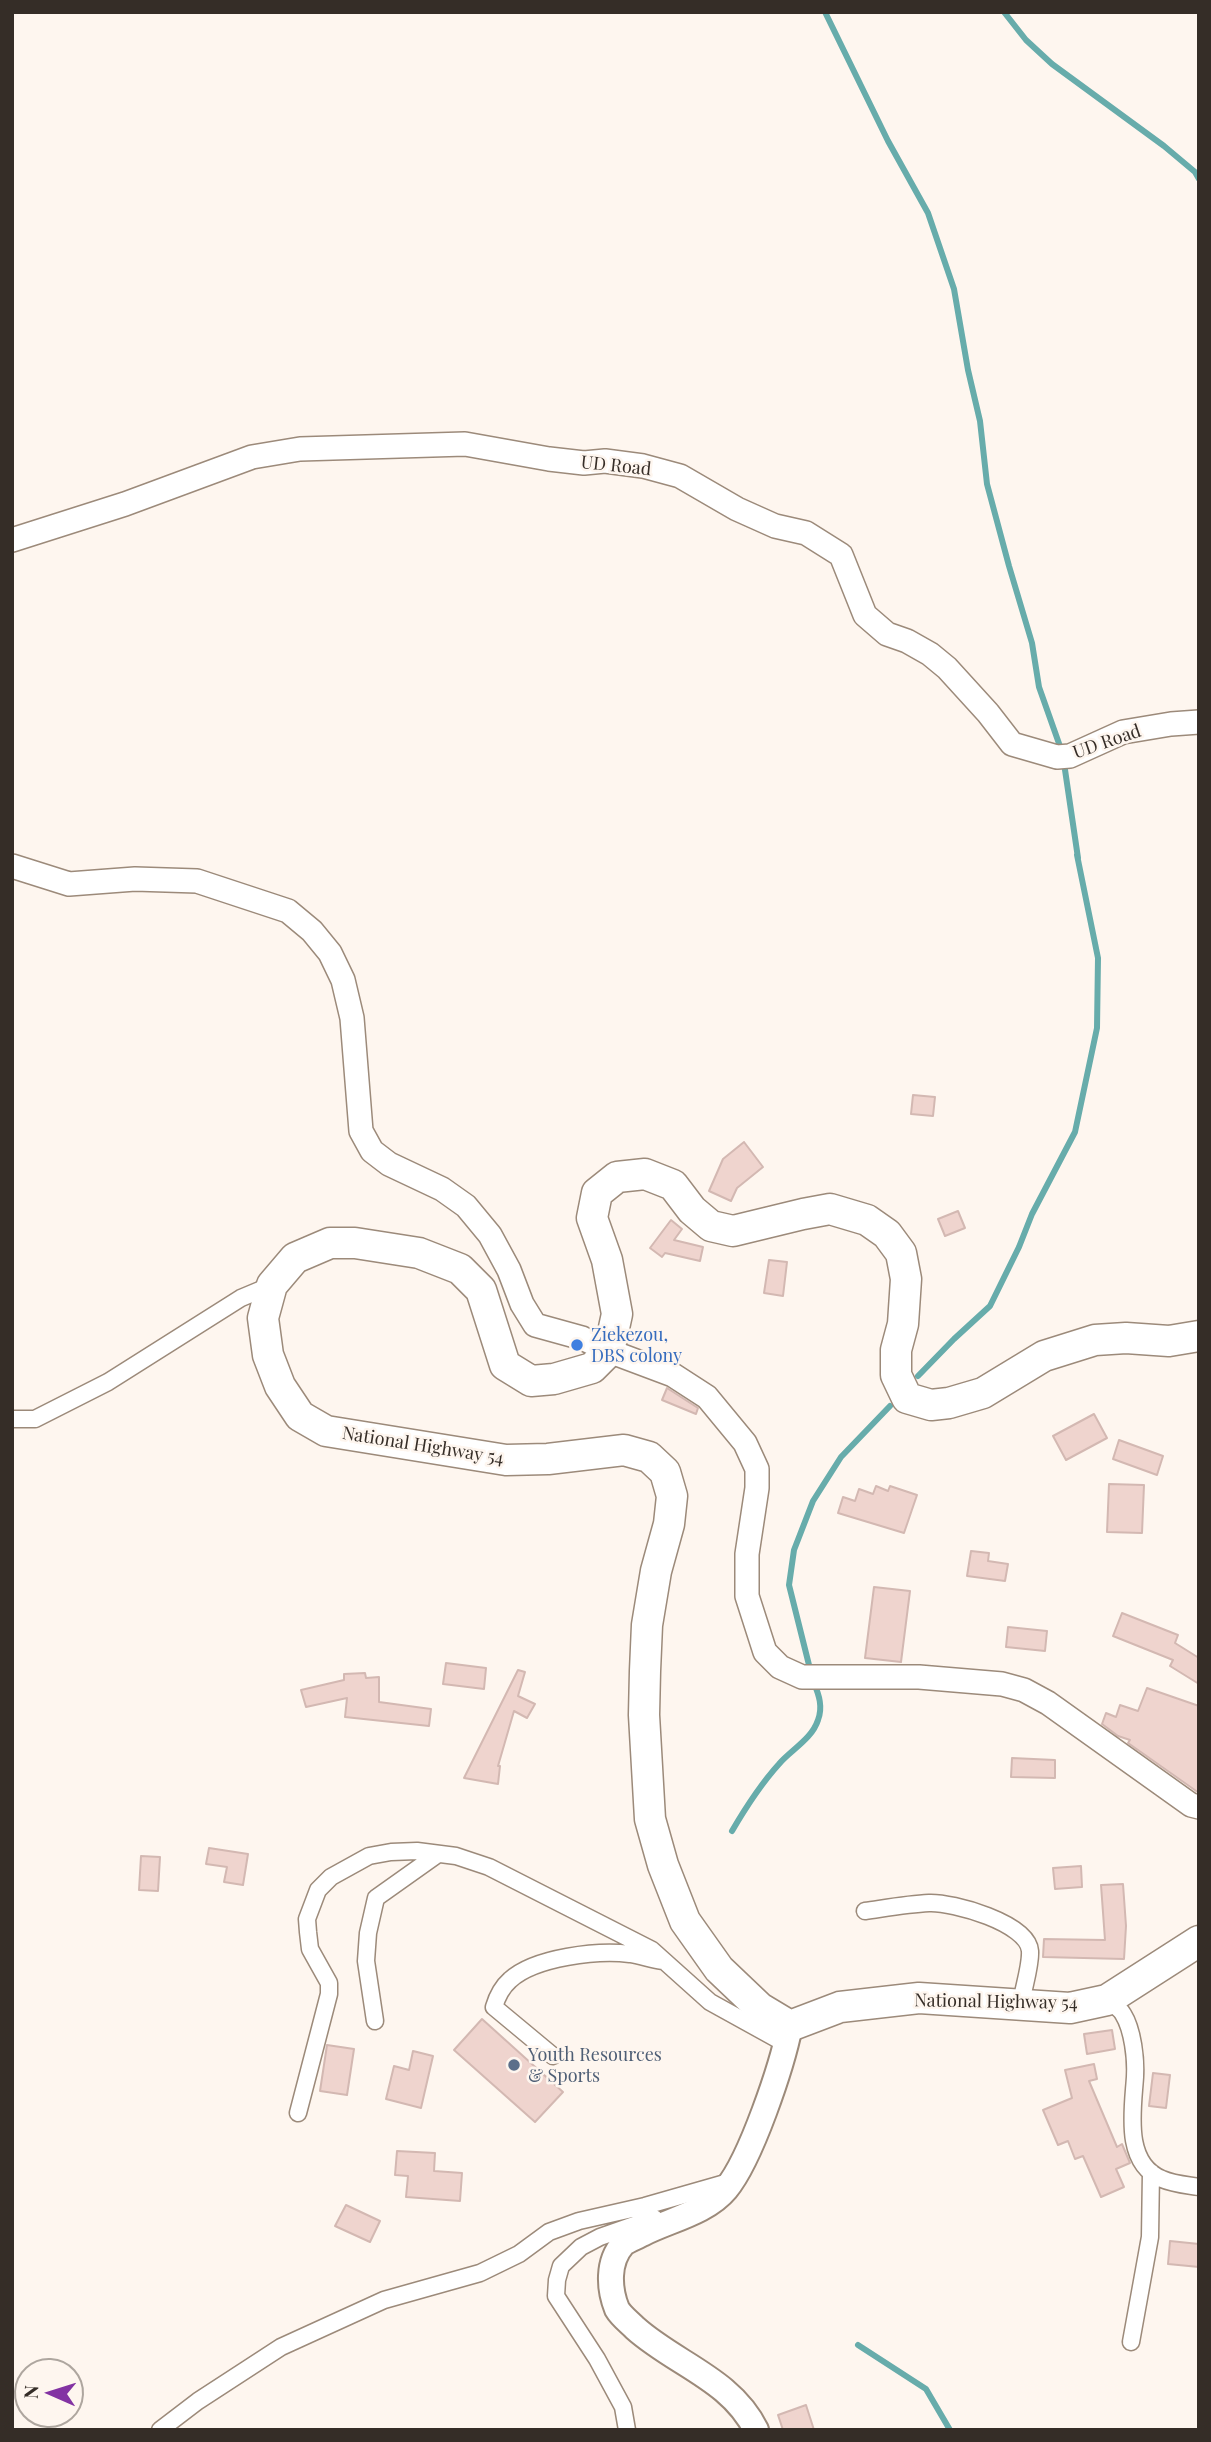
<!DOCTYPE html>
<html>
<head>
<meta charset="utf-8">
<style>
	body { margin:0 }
	#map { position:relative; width:1211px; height:2442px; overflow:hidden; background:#fef6ef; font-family:"Playfair Display",serif }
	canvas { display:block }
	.frame { position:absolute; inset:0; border:14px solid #352d27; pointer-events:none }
	.north { position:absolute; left:14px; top:2358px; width:70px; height:70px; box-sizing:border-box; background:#fef6ef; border:2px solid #aea69f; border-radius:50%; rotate:273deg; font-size:19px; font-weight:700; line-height:28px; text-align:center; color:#352d27 }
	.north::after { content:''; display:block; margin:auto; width:24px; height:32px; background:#8333a3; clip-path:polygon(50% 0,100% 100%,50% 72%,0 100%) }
</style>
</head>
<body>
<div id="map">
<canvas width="1211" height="2442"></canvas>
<div class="frame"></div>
<div class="north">N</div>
</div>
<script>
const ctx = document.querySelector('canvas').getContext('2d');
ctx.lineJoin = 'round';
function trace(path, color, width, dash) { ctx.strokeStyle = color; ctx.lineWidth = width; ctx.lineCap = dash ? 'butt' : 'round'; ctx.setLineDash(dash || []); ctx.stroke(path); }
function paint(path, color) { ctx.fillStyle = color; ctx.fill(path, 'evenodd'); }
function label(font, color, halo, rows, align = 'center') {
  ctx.font = font + ' "Playfair Display",serif'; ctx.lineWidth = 5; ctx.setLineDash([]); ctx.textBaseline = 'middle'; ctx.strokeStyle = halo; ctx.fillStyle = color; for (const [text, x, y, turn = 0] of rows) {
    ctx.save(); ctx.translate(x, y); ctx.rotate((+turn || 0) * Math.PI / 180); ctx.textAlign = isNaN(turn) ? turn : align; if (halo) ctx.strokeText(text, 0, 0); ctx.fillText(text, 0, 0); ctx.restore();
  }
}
const stream = new Path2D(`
	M825,12L888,141L928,213L954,289L968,370L980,421L987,484L1009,566L1032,643L1039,687L1062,752
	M1004,12L1026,40L1052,64L1164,146L1195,172L1199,179
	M1064,763L1078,858
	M918,1376L954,1339L990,1306L1019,1247L1032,1214L1075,1132L1097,1028L1098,958L1077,855
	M811,1673L789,1585L794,1550L813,1501L841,1457L890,1406
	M732,1831C746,1807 760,1785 779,1764C791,1750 812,1739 818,1720C823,1707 819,1695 814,1683
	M858,2345L926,2389L950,2430`);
const building = new Path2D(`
	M913,1095L935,1097L933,1116L911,1114Z
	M744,1142L763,1167L737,1188L731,1201L709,1191L723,1159Z
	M958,1211L965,1228L945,1236L938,1219Z
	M671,1220L682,1229L674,1240L703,1247L700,1261L665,1253L662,1257L650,1248Z
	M769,1260L787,1262L783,1296L764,1293Z
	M667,1388L698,1408L696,1414L662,1400Z
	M1094,1414L1107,1438L1066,1460L1053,1436Z
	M1119,1440L1163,1456L1157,1475L1113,1459Z
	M1109,1484L1144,1485L1142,1533L1107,1532Z
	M876,1486L888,1491L890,1486L917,1495L904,1533L838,1513L843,1497L855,1501L859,1489L873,1494Z
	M971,1551L989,1553L988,1561L1008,1564L1005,1581L967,1576Z
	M874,1587L910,1591L901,1662L865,1658Z
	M1122,1613L1178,1635L1175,1643L1199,1658V1684L1170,1666L1173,1660L1113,1636Z
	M1008,1627L1047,1631L1045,1651L1006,1647Z
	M446,1663L486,1668L484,1689L443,1684Z
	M518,1670L525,1672L518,1696L535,1704L527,1718L514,1711L498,1766H500L498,1784L464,1778Z
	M365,1673L366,1678L379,1677V1702L431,1709L429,1726L345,1717L347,1698L306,1707L301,1690L344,1680V1674Z
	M1147,1688L1199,1706V1793L1128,1743L1130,1740L1118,1736L1102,1724L1106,1713L1116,1717L1120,1705L1138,1711Z
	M1012,1758L1055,1760V1778L1011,1777Z
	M209,1848L248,1854L243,1885L224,1882L227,1867L206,1864Z
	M141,1856L160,1857L158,1891L139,1890Z
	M1081,1866L1082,1887L1055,1889L1053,1868Z
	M1123,1884L1126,1926L1124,1959L1043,1957L1044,1939L1105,1940L1101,1885Z
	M482,2019L563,2092L535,2122L454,2050Z
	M1112,2030L1115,2049L1087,2054L1084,2034Z
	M327,2045L354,2049L347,2095L320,2091Z
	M413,2051L433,2056L421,2108L386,2099L394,2066L409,2070Z
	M1094,2064L1097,2079L1089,2081L1117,2147L1122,2144L1130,2163L1116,2169L1124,2187L1101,2197L1083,2156L1075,2159L1068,2141L1058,2145L1043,2110L1072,2098L1065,2070Z
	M1153,2073L1170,2075L1166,2108L1149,2106Z
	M397,2151L435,2153L434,2171L462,2173L460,2201L406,2197L408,2176L395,2175Z
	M346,2205L380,2221L370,2242L335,2226Z
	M1170,2241L1199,2244V2267L1168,2264Z
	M806,2405L814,2430H783L778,2415Z`);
const street = new Path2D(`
	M12,1419H35L108,1382L241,1298L272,1285
	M865,1911C886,1908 908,1904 929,1903C953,1902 1028,1923 1030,1951C1031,1965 1023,1989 1021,2004
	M1107,2000C1112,2004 1120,2008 1123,2014C1133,2030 1136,2059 1135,2077C1133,2109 1123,2163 1162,2179C1173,2184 1187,2185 1199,2187
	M375,2021L366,1961L368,1933L376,1898L438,1854
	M553,2056L494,2007C497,1997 502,1987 510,1980C535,1957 598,1950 630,1954C641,1956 651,1959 662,1961
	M298,2113L329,1994V1983L310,1949L308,1932L307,1919L318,1890L331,1877L369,1856L391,1852L417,1851L456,1856L489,1867L652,1950L710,2002L786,2044
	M1131,2342L1150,2237L1151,2172
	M160,2430L198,2401L281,2347L384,2300L480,2273L519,2254L549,2232L579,2221L645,2206L729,2182
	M627,2430L623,2407L597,2359L556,2296L557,2280L561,2266L581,2247L600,2237L654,2218`);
const secondary = new Path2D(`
	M12,540L125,504L252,457L300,449L465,444L549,459L584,463L605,461L643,466L680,476L737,509L775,526L806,533L841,555L865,615L887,634L907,641L930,654L947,668L988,713L1012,744L1057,757L1070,756L1123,732L1171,724L1199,722
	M12,866L69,884L135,879L197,881L288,911L312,931L330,953L343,980L352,1018L361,1131L372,1151L389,1164L442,1189L466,1206L490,1235L509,1270L522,1304L535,1325L582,1338L609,1351L673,1375L707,1397L745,1443L757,1469V1488L747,1554V1596L765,1652L780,1667L802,1677H919L1002,1684L1024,1690L1048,1703L1191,1805L1199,1807`);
const primary = new Path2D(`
	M756,2430C731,2379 675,2364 635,2328C629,2322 621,2316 617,2309C609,2289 607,2262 623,2244C628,2240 637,2237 642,2234C669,2220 706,2213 726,2189C751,2159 782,2066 790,2026`);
const highway = new Path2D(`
	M1199,1336L1169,1341L1126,1338L1095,1340L1044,1356L983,1393L949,1403L931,1405L907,1398L896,1375V1350L903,1324L906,1279L901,1253L887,1234L867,1220L830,1209L803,1214L733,1231L711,1226L692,1210L673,1185L645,1174L617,1177L597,1193L592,1218L607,1260L617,1314L609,1351L592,1368L554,1379L531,1381L505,1365L481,1290L460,1269L419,1253L355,1243H330L295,1258L272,1285L263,1318L268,1355L280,1386L300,1416L326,1431L506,1460L548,1459L624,1450L649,1457L665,1472L672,1496L669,1524L656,1571L647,1625L645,1671L644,1715L650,1819L663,1865L685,1921L719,1969L760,2008L790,2026L840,2007L919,1998L1070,2008L1107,2000L1199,1941`);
const markers = [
	[577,1345,7,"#3f7fe0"],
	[514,2065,7,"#5c6f8a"]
];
const streetNames = [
	["UD Road",616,466,6],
	["UD Road",1107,742,-19],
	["National Highway 54",423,1446,9],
	["National Highway 54",996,2002,1]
];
const shopNames = [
	["Ziekezou,",591,1335],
	["DBS colony",591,1356]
];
const serviceNames = [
	["Youth Resources",528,2055],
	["& Sports",528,2076]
];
trace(stream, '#67acab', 6);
paint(building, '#efd4ce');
trace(building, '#d3b8b2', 2);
trace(street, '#9c8a7a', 19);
trace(secondary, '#9c8a7a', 26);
trace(primary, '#9c8a7a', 28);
trace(highway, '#9c8a7a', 33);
trace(street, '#fff', 16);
trace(secondary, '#fff', 23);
trace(primary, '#fff', 24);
trace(highway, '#fff', 30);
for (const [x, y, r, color] of markers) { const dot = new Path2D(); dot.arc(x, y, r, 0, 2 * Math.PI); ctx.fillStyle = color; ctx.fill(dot); trace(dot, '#fef6ef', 2.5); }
label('18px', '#352d27', '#fef6ef', streetNames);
label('18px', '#366cbe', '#fef6ef', shopNames, 'left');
label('18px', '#4e5e75', '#fef6ef', serviceNames, 'left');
</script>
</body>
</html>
